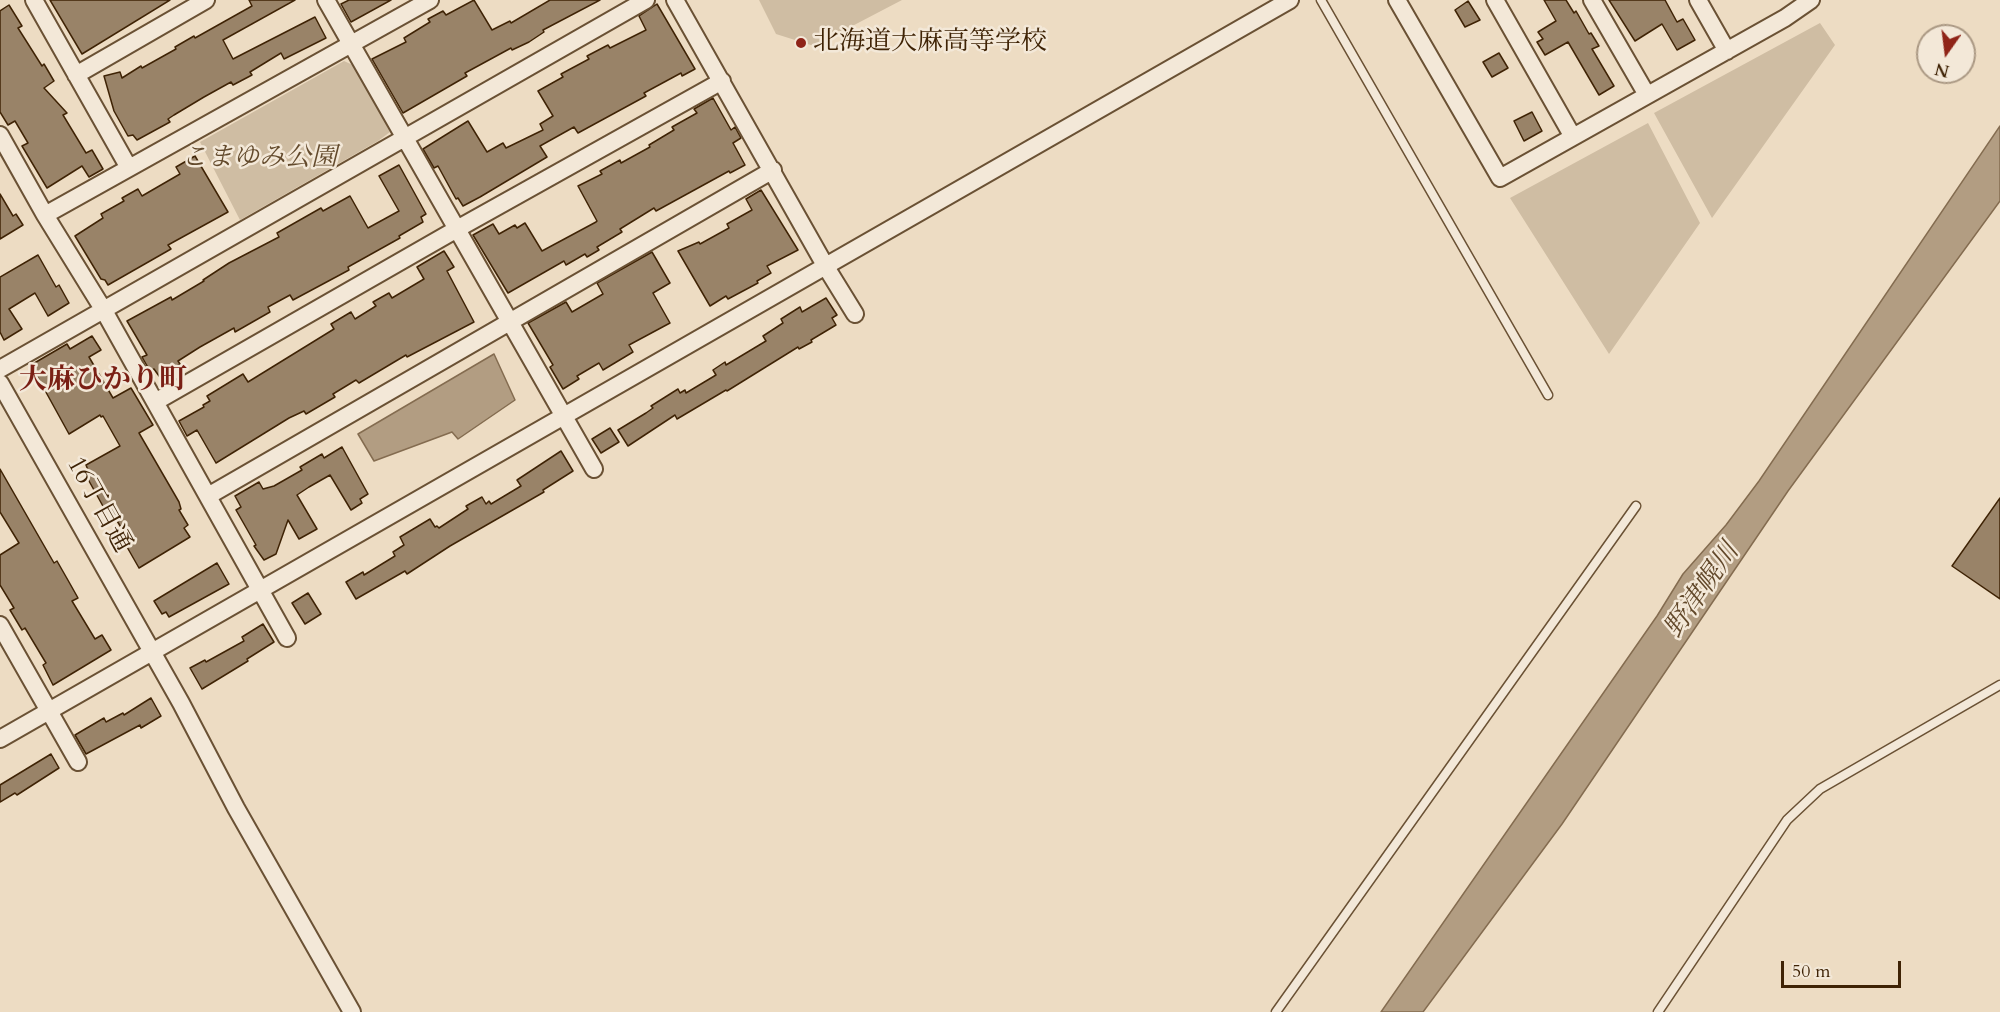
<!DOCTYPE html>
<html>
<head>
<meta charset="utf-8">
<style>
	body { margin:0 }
	#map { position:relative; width:2000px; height:1012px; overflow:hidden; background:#eddcc3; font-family:Cardo,serif }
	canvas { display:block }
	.north { position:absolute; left:1916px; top:24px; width:60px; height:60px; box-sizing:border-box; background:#f3e8d8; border:2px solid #ab9984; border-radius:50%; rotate:194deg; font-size:16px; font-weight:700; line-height:24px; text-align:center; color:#3f2305 }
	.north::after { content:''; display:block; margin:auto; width:21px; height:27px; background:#8f2418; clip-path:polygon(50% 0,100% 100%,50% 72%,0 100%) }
	.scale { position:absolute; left:1781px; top:961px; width:120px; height:27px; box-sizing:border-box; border:3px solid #3f2305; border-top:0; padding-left:8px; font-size:18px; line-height:21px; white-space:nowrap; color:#3f2305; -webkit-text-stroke:4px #f3e8d8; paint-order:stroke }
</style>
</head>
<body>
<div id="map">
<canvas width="2000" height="1012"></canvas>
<div class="north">N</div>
<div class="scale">50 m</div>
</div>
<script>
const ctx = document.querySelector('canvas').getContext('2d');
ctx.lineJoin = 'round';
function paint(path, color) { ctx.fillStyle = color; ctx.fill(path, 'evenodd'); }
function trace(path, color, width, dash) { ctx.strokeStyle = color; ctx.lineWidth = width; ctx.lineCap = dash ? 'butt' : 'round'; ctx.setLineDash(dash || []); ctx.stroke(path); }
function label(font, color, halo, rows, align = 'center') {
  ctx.font = font + ' Cardo,"Noto Serif JP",serif'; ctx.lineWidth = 5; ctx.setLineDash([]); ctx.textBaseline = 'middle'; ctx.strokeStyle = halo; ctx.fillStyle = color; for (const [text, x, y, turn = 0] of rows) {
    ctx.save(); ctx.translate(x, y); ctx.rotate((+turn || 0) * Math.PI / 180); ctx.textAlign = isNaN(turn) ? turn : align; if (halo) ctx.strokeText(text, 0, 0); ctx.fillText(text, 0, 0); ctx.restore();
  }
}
const green = new Path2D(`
	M759,0H902L814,46L776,34Z
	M1820,23L1835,45L1712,218L1654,113Z
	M344,61L357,67L390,132L378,141L240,220L200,142Z
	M1648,123L1700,223L1609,354L1510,198Z`);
const water = new Path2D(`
	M2000,126V201L1788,491L1562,824L1423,1012H1381L1657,616L1683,574L1726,525L1759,481Z
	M494,354L515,400L458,439L452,432L374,461L358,434Z`);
const building = new Path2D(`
	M50,0H170L82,54Z
	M249,0H295L223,40L233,59L315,17L326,38L284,59L281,53L250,72L252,75L233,85L231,82L204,97L174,115L168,119L170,122L137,140L133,135L128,136L114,111L104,76L120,72L122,78L141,66L142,68L176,49L175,47L194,36L195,38L252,6Z
	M349,0H391L351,22L341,4Z
	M474,0L492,30L510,21L511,23L550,0H600L543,30L544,32L529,42L512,50L511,48L465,73L467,76L403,113L372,59L406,42L404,38L430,22L428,19L443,11L446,15Z
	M1544,0H1566L1574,13L1576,11L1589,34L1591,33L1599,46L1592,49L1614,86L1599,95L1568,42L1545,55L1537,42L1543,39L1538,32L1556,21Z
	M1609,0H1665L1677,22L1683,19L1695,40L1677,50L1662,24L1635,41Z
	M1468,1L1480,20L1465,27L1455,10Z
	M657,4L695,69L682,76L681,73L644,93L646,96L578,133L574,127L540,146L547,157L480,197L463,206L458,198L456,199L438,166L434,168L423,149L468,121L487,152L503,143L506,148L543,130L540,124L553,116L538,91L563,77L561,74L589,59L587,56L608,45L610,48L646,30L639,16Z
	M9,5L22,26L18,28L42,66L44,64L54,81L44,88L67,113L63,115L86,153L92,150L103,169L89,177L82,166L47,188L22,146L28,143L15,121L8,125L0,112V11Z
	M1499,53L1508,68L1492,77L1483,62Z
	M713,98L731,130L735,127L741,138L733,143L745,165L730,173L729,171L656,211L654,208L620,229L622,232L597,247L599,250L587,257L585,254L566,265L564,261L508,293L473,235L493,224L499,234L515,225L517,228L525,223L542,251L596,222L597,221L578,186L602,174L600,171L620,160L621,163L650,147L649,145L674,130L672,127L697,113L694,109Z
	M1532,112L1542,131L1524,141L1514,121Z
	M195,156L228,212L168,245L171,249L108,285L105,280L101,279L75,236L103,218L101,214L124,201L122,198L138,189L142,196L180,174L176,167Z
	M399,165L426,214L421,217L423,222L399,236L400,238L348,267L349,270L293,300L290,295L268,307L270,312L235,332L234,328L200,347L178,361L180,364L159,376L154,369L150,371L142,357L147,355L127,321L171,297L172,300L204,281L203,280L229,263L279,237L277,233L321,208L323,211L350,196L368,228L399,211L379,176Z
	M761,190L798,250L767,266L771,273L757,281L758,283L728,299L726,296L710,306L678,251L699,242L700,244L729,228L727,224L752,210L746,199Z
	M0,194L13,216L16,214L23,225L0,239Z
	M444,251L454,267L447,271L474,322L407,357L406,355L359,383L356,380L333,394L335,397L306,414L304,411L289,418L216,463L197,430L187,436L179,421L204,407L203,405L210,401L207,396L243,374L248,382L334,329L331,324L351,312L355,319L376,306L373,302L389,293L392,298L424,279L417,267Z
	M652,252L670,283L653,293L670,323L629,345L633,352L603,370L599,363L577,376L579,379L563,389L550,367L553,365L528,323L566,302L572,312L603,294L597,283Z
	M38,255L56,287L59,285L69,303L48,316L35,293L9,309L22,329L4,340L0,332V277Z
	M826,298L837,315L832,318L836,325L811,340L812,342L799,349L798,347L727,391L726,390L677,419L675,415L628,446L618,430L646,413L653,408L651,406L678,389L680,393L685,390L686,393L716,375L713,370L725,362L726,365L766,341L763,336L783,323L781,319L800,307L802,312Z
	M92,336L101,350L89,357L113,398L131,388L153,425L139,433L179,502L181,509L179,510L188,525L184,528L190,537L139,568L127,547L130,545L122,529L108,506L104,508L84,472L88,470L86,465L120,446L103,416L101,417L100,415L69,434L31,365L67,344L70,349Z
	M610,428L619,442L601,453L592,439Z
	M342,447L368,494L360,499L362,503L351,510L330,475L309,487L297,495L317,529L299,539L288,520L276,554L264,560L254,546L256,545L236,510L241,507L235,496L259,482L263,489L274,486L302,470L300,467L322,454L324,458Z
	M561,451L573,471L543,490L544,492L450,546L407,574L405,571L356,599L346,582L363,572L364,575L395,556L393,552L404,545L400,537L430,519L435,527L437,526L439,528L468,509L466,506L482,497L486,504L489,501L491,504L521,486L517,480Z
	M0,469L54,563L57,561L69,582L78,598L72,601L95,639L102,635L111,650L53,685L43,665L46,663L25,628L22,630L10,610L14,608L0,585V555L19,543L0,512Z
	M2000,498V599L1952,566Z
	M217,563L229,584L169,617L166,612L162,614L154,601Z
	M308,593L321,614L305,624L292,603Z
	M263,624L274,642L247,659L248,661L202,689L190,668L205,660L206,662L244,641L242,637Z
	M151,698L161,716L141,728L140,725L86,754L75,735L104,718L106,722L123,713L124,715Z
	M51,754L59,768L17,795L15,793L0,802V785Z`);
const lane = new Path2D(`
	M1321,0L1548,395
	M1276,1012L1636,506
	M1658,1012L1787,820L1820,789L2000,685`);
const street = new Path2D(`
	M34,0L129,168
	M326,0L594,469
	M675,0L826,267L855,314
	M1397,0L1500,178L1785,18L1811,0
	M1495,0L1573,137
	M1592,0L1647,95
	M1698,0L1727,51
	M76,75L206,0
	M0,135L45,215L103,309L287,638
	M45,215L430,0
	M0,369L646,0
	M0,383L181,703L236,808L352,1012
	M155,402L457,229L722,81
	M208,496L773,170
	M0,625L78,762
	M0,739L1290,0`);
const markers = [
	[801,43,6,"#8f2418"]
];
const poiNames = [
	["北海道大麻高等学校",813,43]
];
const parkNames = [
	["こまゆみ公園",259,159]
];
const streetNames = [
	["16丁目通",98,505,61]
];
const waterNames = [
	["野津幌川",1703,591,-55]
];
const quarterNames = [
	["大麻ひかり町",103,382]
];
paint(green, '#cfbda3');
paint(water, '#b29d82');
trace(water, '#846c50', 1.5);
paint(building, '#998368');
trace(building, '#3f2305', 1.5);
trace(lane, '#6a5134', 11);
trace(street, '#6a5134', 20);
trace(lane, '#f3e8d8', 8);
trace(street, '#f3e8d8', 16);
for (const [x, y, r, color] of markers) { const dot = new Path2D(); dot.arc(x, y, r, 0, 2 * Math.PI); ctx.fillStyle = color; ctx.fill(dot); trace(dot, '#f3e8d8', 2); }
label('26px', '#3f2305', '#f3e8d8', poiNames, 'left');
label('italic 26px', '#634a2c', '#f3e8d8', parkNames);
label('26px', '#3f2305', '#f3e8d8', streetNames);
label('italic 27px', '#62482a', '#f3e8d8', waterNames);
label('bold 28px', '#7a1f14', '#f3e8d8', quarterNames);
</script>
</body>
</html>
